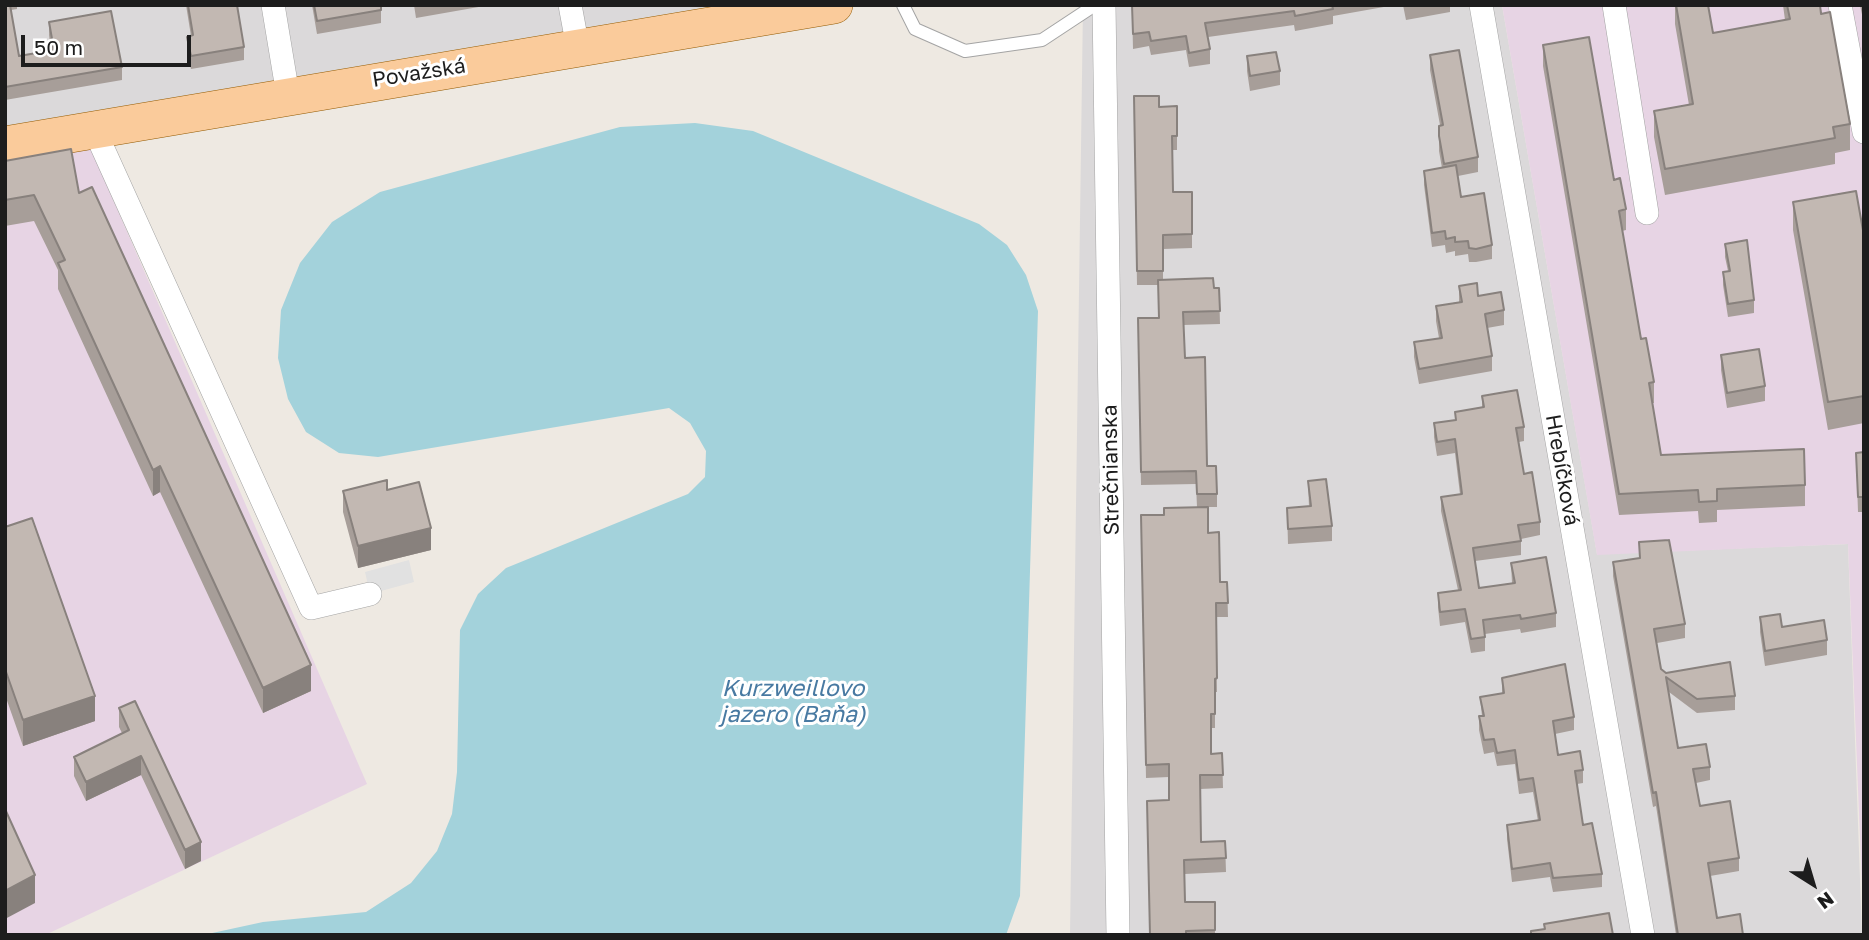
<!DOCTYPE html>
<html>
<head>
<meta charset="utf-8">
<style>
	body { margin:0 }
	#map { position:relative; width:1869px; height:940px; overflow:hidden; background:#eee9e2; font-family:"Golos Text",sans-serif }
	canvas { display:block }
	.frame { position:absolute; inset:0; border:7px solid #1d1d1d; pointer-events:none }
	.north { position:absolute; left:1778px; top:849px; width:70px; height:70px; -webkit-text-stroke:5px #fff; paint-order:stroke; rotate:143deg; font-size:19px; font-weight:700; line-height:28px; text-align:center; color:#1d1d1d }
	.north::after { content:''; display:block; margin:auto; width:24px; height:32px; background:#1d1d1d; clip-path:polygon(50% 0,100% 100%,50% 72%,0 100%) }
	.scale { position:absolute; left:21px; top:35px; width:170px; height:32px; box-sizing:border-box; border:4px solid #1d1d1d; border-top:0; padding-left:9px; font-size:21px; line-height:24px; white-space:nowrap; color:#1d1d1d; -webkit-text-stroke:5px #fff; paint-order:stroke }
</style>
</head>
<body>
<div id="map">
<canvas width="1869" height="940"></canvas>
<div class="frame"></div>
<div class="north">N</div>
<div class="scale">50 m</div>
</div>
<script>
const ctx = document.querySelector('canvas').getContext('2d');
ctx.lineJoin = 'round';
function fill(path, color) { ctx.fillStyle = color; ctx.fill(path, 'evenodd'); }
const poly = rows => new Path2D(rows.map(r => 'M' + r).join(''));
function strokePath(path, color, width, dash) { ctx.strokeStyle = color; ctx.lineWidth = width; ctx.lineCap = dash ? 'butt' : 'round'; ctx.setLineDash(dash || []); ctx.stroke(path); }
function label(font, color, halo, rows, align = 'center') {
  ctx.font = font + ' "Golos Text",sans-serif'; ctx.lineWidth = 6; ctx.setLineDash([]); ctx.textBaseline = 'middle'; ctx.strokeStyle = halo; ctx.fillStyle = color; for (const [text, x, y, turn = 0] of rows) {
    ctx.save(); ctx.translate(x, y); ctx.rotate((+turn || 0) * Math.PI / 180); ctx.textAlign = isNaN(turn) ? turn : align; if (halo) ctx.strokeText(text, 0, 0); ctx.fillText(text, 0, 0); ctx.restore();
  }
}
const residential = poly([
	[5,5,719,5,5,126],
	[1083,5,1502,5,1597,554,1848,544,1862,935,1070,935]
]);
const industrial = poly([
	[1502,5,1864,5,1864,935,1848,544,1597,555],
	[57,118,89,144,367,784,45,935,5,935,5,126]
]);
const parking = poly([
	[409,560,414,582,370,594,365,572]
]);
const water = poly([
	[695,123,753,131,979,224,1007,245,1026,275,1038,311,1020,896,1006,935,203,935,263,922,366,912,411,883,437,851,452,814,457,772,460,630,478,594,506,568,688,494,705,477,706,451,690,423,669,408,378,457,339,453,306,432,288,399,278,358,281,310,300,263,332,222,380,192,620,127]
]);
const service = poly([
	[903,5,915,29,965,51,1042,40,1095,5]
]);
const minor = poly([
	[273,5,288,95],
	[570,5,578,48],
	[1104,5,1118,935],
	[1481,5,1643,935],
	[1614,5,1647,213],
	[1840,5,1864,132],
	[94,129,311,608,370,594]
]);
const primary = poly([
	[5,145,834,5]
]);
const wall = poly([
	[5,5,17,5,17,9,11,10,19,56,51,50,49,35,49,22,122,67,122,80,5,100],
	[186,5,237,5,244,47,244,60,191,69,187,50,187,37,191,36],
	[312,5,381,5,381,23,317,34],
	[414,5,490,5,416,18],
	[1132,5,1395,5,1333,16,1333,24,1295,31,1294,25,1208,37,1210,49,1210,64,1189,67,1186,50,1151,55,1149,46,1133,49],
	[1403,5,1450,5,1450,12,1406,20],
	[1675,5,1708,5,1713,33,1785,20,1783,5,1820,5,1850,124,1850,150,1835,153,1835,164,1665,195,1654,137,1654,111,1689,105,1675,24],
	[1860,5,1864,5,1864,24],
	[1543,45,1614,180,1626,209,1626,230,1622,231,1641,339,1654,382,1654,403,1652,403,1661,455,1805,485,1805,506,1717,510,1717,522,1699,523,1698,511,1619,515,1543,66],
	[1430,55,1478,157,1478,172,1458,176,1461,197,1492,245,1492,259,1476,262,1469,262,1468,254,1455,256,1455,251,1446,253,1445,245,1432,247,1424,185,1424,171,1442,168,1439,151,1439,126,1440,125,1430,70],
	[1247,56,1280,71,1280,85,1250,91,1247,71],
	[1134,96,1159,107,1177,106,1177,150,1172,150,1173,192,1192,192,1192,248,1163,249,1163,280,1214,288,1219,288,1220,324,1183,325,1185,358,1207,466,1217,494,1217,507,1208,507,1208,533,1220,582,1227,582,1228,617,1216,617,1217,692,1215,692,1215,728,1211,728,1211,754,1222,753,1223,788,1200,789,1201,842,1225,841,1226,872,1185,874,1185,902,1215,902,1215,935,1150,935,1169,800,1169,777,1146,778,1141,515,1164,515,1197,507,1196,484,1141,485,1138,318,1159,318,1158,285,1137,285],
	[5,161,79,193,311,691,263,713,160,492,153,496,58,289,58,270,34,221,5,226],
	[1793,202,1864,236,1864,423,1828,430,1793,230],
	[1725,244,1754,300,1754,313,1728,317,1723,285,1723,272,1728,271,1725,257],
	[1459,286,1504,310,1504,325,1487,328,1492,356,1492,371,1419,384,1414,357,1414,342,1439,338,1436,321,1436,306,1459,302],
	[1721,355,1765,386,1765,401,1727,408,1721,370],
	[1482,396,1524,427,1524,441,1519,442,1524,474,1540,522,1540,535,1521,539,1521,555,1475,561,1479,588,1512,583,1511,563,1556,613,1556,627,1521,633,1520,629,1485,634,1485,651,1471,653,1465,622,1440,626,1438,607,1438,593,1458,590,1441,511,1441,497,1460,494,1455,453,1437,456,1434,437,1434,423,1455,420,1455,412,1482,408],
	[1864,452,1864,512,1858,512,1856,453],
	[1308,481,1332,526,1332,541,1288,544,1287,508,1309,507],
	[387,490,431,550,358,568,343,512,343,491],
	[5,527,95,721,23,746,5,695],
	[1639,542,1685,624,1685,638,1657,643,1661,669,1666,673,1735,696,1735,710,1697,713,1669,692,1678,748,1710,767,1710,780,1696,783,1700,806,1739,858,1739,871,1710,876,1717,918,1743,935,1676,935,1656,806,1653,807,1613,576,1613,562,1639,558],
	[1760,617,1782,627,1827,640,1827,655,1765,666,1760,632],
	[1502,678,1574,717,1574,730,1555,734,1558,755,1583,770,1583,783,1577,784,1583,825,1602,874,1602,887,1553,892,1550,877,1512,882,1507,839,1507,825,1538,821,1533,792,1519,794,1515,764,1497,766,1494,752,1484,754,1479,730,1479,716,1482,716,1480,697,1502,693],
	[119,708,201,861,185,869,141,775,86,801,74,776,74,757,122,733,119,727]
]);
const shadedWall = poly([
	[160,466,160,492,153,496,153,470],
	[431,528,431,550,358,568,358,546],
	[311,665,311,691,263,713,263,688],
	[95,696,95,721,23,746,23,720],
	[141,756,141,775,86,801,86,782],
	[201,842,201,861,185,869,185,850],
	[35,875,35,903,5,919,5,891]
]);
const building = poly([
	[5,5,10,5,19,56,54,50,49,22,111,11,122,67,5,87,5,5],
	[188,5,237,5,244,47,191,56,187,37,193,35,188,5],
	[314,5,381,5,381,10,317,21,314,5],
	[1132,5,1332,5,1333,9,1295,16,1294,11,1205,23,1210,49,1189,53,1186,36,1151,41,1149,32,1133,34,1132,5],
	[1676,5,1708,5,1713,33,1790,19,1787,5,1820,5,1821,14,1830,12,1850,124,1833,127,1835,138,1665,169,1654,111,1693,104,1676,5],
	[1589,37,1614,180,1620,178,1626,209,1619,211,1641,339,1646,338,1654,382,1649,383,1661,455,1804,449,1805,485,1717,489,1717,501,1699,502,1698,490,1619,494,1543,45,1589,37],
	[1459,50,1478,157,1444,164,1439,136,1439,126,1443,125,1430,55,1459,50],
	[1276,52,1280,71,1250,76,1247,56,1276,52],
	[1134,96,1159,96,1159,107,1177,106,1177,136,1172,136,1173,192,1192,192,1192,234,1163,235,1163,271,1137,271,1134,96],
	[71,149,79,193,92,187,311,665,263,688,160,466,153,470,58,263,65,260,34,195,5,200,5,161,71,149],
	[1456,165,1461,197,1484,193,1492,245,1476,249,1469,248,1468,241,1455,242,1455,237,1446,239,1445,231,1432,233,1424,171,1456,165],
	[1856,191,1864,236,1864,396,1828,402,1793,202,1856,191],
	[1747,240,1754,300,1728,304,1723,272,1730,271,1725,244,1747,240],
	[1213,278,1214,288,1219,288,1220,311,1183,312,1185,358,1205,357,1207,466,1216,466,1217,494,1197,494,1196,471,1141,472,1138,318,1159,318,1158,280,1213,278],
	[1477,283,1478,296,1501,292,1504,310,1485,314,1492,356,1419,369,1414,342,1442,338,1436,306,1462,302,1459,286,1477,283],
	[1759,349,1765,386,1727,393,1721,355,1759,349],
	[1517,390,1524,427,1516,428,1524,474,1532,472,1540,522,1518,525,1521,541,1473,548,1479,588,1515,583,1511,563,1546,557,1556,613,1521,619,1520,615,1483,620,1485,637,1471,639,1465,609,1440,612,1438,593,1461,590,1441,497,1462,494,1455,439,1437,442,1434,423,1456,420,1455,412,1484,407,1482,396,1517,390],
	[1864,452,1864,497,1858,497,1856,453,1864,452],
	[1326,479,1332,526,1288,529,1287,508,1311,506,1308,481,1326,479],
	[387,480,387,490,419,482,431,528,358,546,343,491,387,480],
	[1208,507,1208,533,1219,532,1220,582,1227,582,1228,603,1216,603,1217,678,1215,679,1215,714,1211,714,1211,754,1222,753,1223,775,1200,775,1201,842,1225,841,1226,858,1184,860,1185,902,1215,902,1215,930,1186,931,1186,935,1150,935,1147,801,1169,800,1169,764,1146,765,1141,515,1164,515,1164,508,1208,507],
	[32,518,95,696,23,720,5,669,5,527,32,518],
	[1669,540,1685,624,1654,629,1661,669,1666,673,1730,662,1735,696,1697,699,1666,677,1678,748,1706,744,1710,767,1693,769,1700,806,1730,801,1739,858,1708,863,1717,918,1740,914,1743,935,1678,935,1656,792,1653,793,1613,562,1640,558,1639,542,1669,540],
	[1780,614,1782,627,1824,620,1827,640,1765,651,1760,617,1780,614],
	[1565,664,1574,717,1553,721,1558,755,1580,751,1583,770,1575,771,1583,825,1592,823,1602,874,1553,878,1550,863,1512,869,1507,825,1540,820,1533,778,1519,780,1515,750,1497,753,1494,739,1484,740,1479,716,1484,716,1480,697,1504,693,1502,678,1565,664],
	[135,701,201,842,185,850,141,756,86,782,74,757,129,730,119,708,135,701],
	[5,809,35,875,5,891,5,809],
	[1609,913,1613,935,1531,935,1531,931,1545,929,1544,924,1609,913]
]);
const streetNames = [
	["Považská",419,73,-9],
	["Strečnianska",1111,470,-91],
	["Hrebíčková",1562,470,80]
];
const waterNames = [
	["Kurzweillovo",793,689],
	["jazero (Baňa)",793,715]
];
fill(residential, '#dbd9da');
fill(industrial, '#e7d4e4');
fill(parking, '#e1e1e1');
fill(water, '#a3d2db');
strokePath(service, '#a4a4a4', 14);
strokePath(minor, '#a4a4a4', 24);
strokePath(primary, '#925a03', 38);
strokePath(service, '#fff', 12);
strokePath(minor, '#fff', 23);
strokePath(primary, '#facb9b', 37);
fill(wall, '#a79e99');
fill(shadedWall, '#88817d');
fill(building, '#c2b8b2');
strokePath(building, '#88817d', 2);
label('21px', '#1d1d1d', '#fff', streetNames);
label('italic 23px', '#487aa2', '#fff', waterNames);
</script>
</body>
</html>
